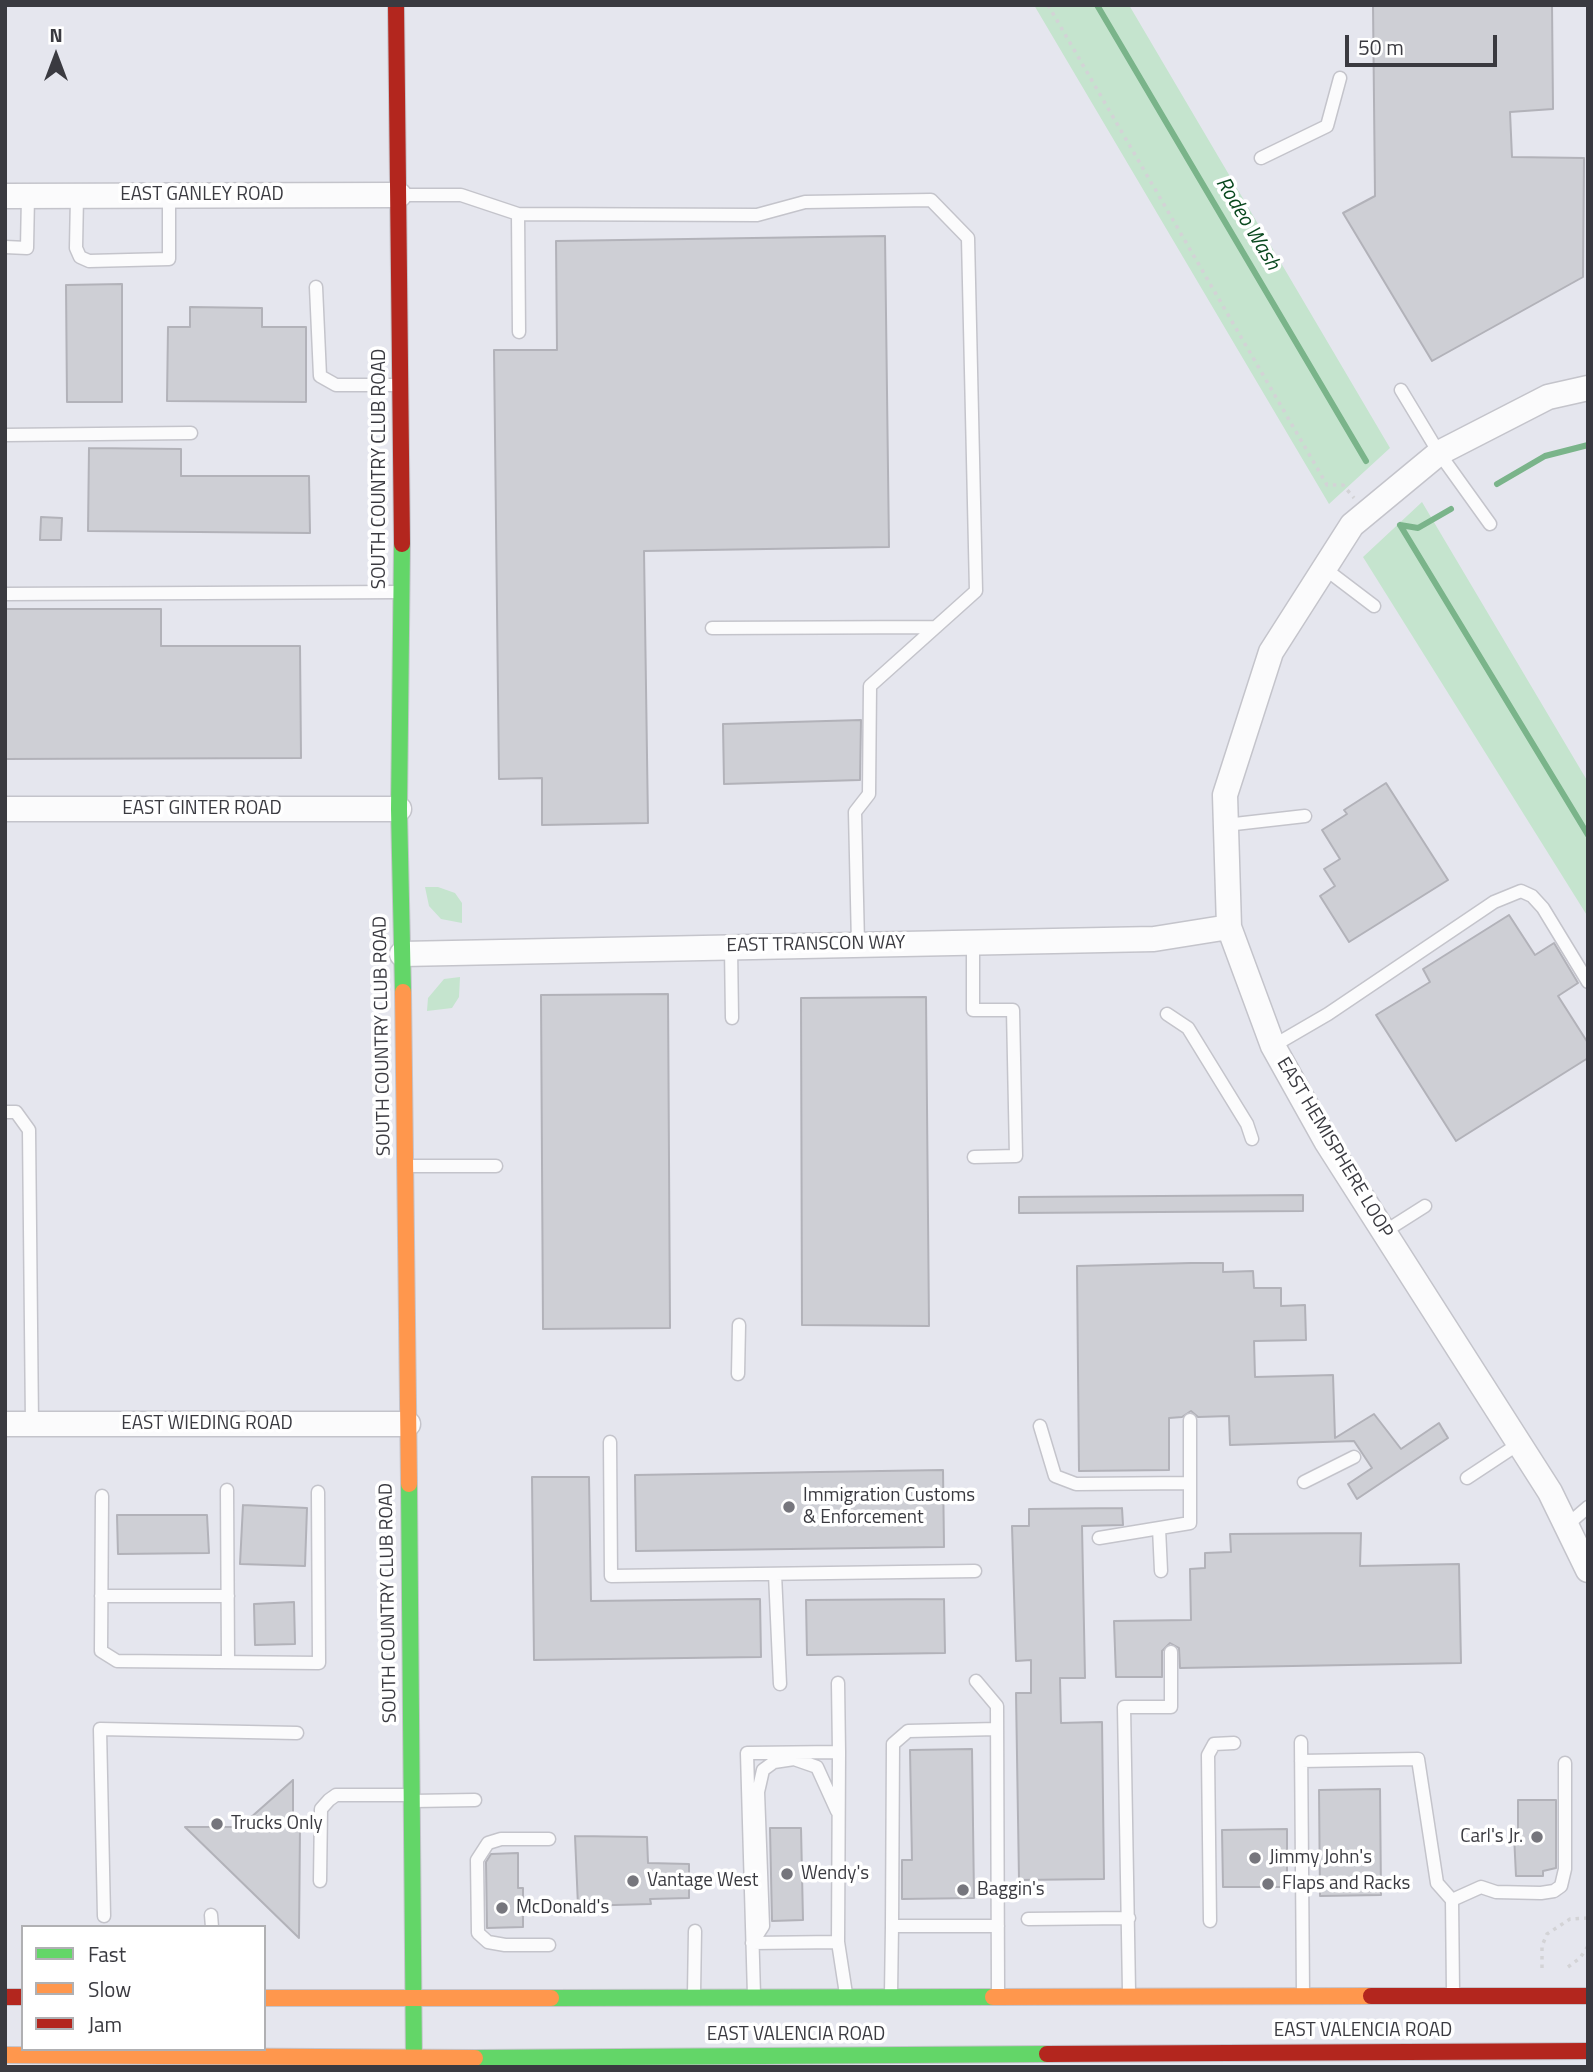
<!DOCTYPE html>
<html>
<head>
<meta charset="utf-8">
<style>
	body { margin:0 }
	#map { position:relative; width:1593px; height:2072px; overflow:hidden; background:#e5e6ee; font-family:"Titillium Web",sans-serif }
	canvas { display:block }
	.frame { position:absolute; inset:0; border:7px solid #3a3a40; pointer-events:none }
	.legend { position:absolute; left:21px; top:1925px; width:245px; height:126px; box-sizing:border-box; background:#fff; border:2px solid #b0b0b3; margin:0; padding:9px 12px; list-style:none; font-size:21px; color:#3a3a40 }
	.legend li { display:flex; align-items:center; gap:14px; height:35px }
	.legend b { width:35px; border:2px solid #b0b0b3 }
	.north { position:absolute; left:21px; top:21px; width:70px; height:70px; -webkit-text-stroke:5px #fff; paint-order:stroke; rotate:0deg; font-size:19px; font-weight:700; line-height:28px; text-align:center; color:#3a3a40 }
	.north::after { content:''; display:block; margin:auto; width:24px; height:32px; background:#3a3a40; clip-path:polygon(50% 0,100% 100%,50% 72%,0 100%) }
	.scale { position:absolute; left:1345px; top:35px; width:152px; height:32px; box-sizing:border-box; border:4px solid #3a3a40; border-top:0; padding-left:9px; font-size:21px; line-height:24px; white-space:nowrap; color:#3a3a40; -webkit-text-stroke:5px #fff; paint-order:stroke }
</style>
</head>
<body>
<div id="map">
<canvas width="1593" height="2072"></canvas>
<div class="frame"></div>
<ul class="legend">
<li><b style="height:9px;background:#63d668"></b>Fast</li>
<li><b style="height:9px;background:#ff974d"></b>Slow</li>
<li><b style="height:9px;background:#b3261e"></b>Jam</li>
</ul>
<div class="north">N</div>
<div class="scale">50 m</div>
</div>
<script>
const ctx = document.querySelector('canvas').getContext('2d');
ctx.lineJoin = 'round';
function fill(path, color) { ctx.fillStyle = color; ctx.fill(path, 'evenodd'); }
const poly = rows => new Path2D(rows.map(r => 'M' + r).join(''));
function strokePath(path, color, width, dash) { ctx.strokeStyle = color; ctx.lineWidth = width; ctx.lineCap = dash ? 'butt' : 'round'; ctx.setLineDash(dash || []); ctx.stroke(path); }
function label(font, color, halo, rows, align = 'center') {
  ctx.font = font + ' "Titillium Web",sans-serif'; ctx.lineWidth = 7; ctx.setLineDash([]); ctx.textBaseline = 'middle'; ctx.strokeStyle = halo; ctx.fillStyle = color; for (const [text, x, y, turn = 0] of rows) {
    ctx.save(); ctx.translate(x, y); ctx.rotate((+turn || 0) * Math.PI / 180); ctx.textAlign = isNaN(turn) ? turn : align; if (halo) ctx.strokeText(text, 0, 0); ctx.fillText(text, 0, 0); ctx.restore();
  }
}
const green = poly([
	[1034,5,1129,5,1390,448,1329,504],
	[1422,502,1588,782,1588,917,1363,557],
	[425,887,438,887,455,893,462,903,462,923,441,919,429,906],
	[460,977,459,997,452,1008,427,1011,428,998,444,979]
]);
const stream = poly([
	[1097,5,1366,461],
	[1497,484,1545,456,1588,445],
	[1400,525,1588,835],
	[1400,525,1418,528,1451,509]
]);
const building = poly([
	[1373,5,1552,5,1553,109,1510,112,1512,157,1584,158,1583,277,1432,361,1343,213,1375,196,1373,5],
	[885,236,889,547,644,551,648,823,542,825,542,778,499,779,494,350,557,350,556,241,885,236],
	[122,284,122,402,67,402,66,285,122,284],
	[190,307,262,308,262,327,306,327,306,402,167,401,168,327,190,327,190,307],
	[89,448,181,449,181,476,309,476,310,533,88,531,89,448],
	[41,517,62,518,61,540,40,540,41,517],
	[5,609,161,609,161,646,300,646,301,758,5,759,5,609],
	[861,720,860,780,724,784,723,724,861,720],
	[1386,783,1448,880,1349,942,1320,896,1335,886,1324,869,1340,859,1322,830,1347,814,1344,810,1386,783],
	[1509,915,1535,955,1554,943,1578,983,1558,996,1588,1043,1588,1058,1456,1141,1376,1015,1430,982,1423,969,1509,915],
	[668,994,670,1328,543,1329,541,995,668,994],
	[926,997,929,1326,802,1325,801,998,926,997],
	[1303,1195,1303,1211,1019,1213,1019,1197,1303,1195],
	[1191,1263,1223,1263,1223,1272,1253,1271,1254,1288,1281,1288,1281,1306,1305,1305,1306,1340,1254,1341,1255,1377,1333,1375,1335,1438,1374,1414,1401,1449,1439,1423,1448,1438,1357,1499,1348,1484,1372,1468,1354,1441,1230,1445,1229,1416,1198,1417,1191,1411,1182,1417,1169,1418,1169,1470,1079,1471,1077,1266,1191,1263],
	[943,1470,944,1547,636,1551,635,1475,943,1470],
	[532,1477,589,1477,591,1601,760,1599,761,1657,534,1660,532,1477],
	[243,1505,307,1508,305,1566,240,1564,243,1505],
	[1122,1508,1123,1525,1082,1526,1085,1678,1060,1678,1061,1723,1102,1722,1104,1879,1019,1880,1016,1693,1031,1693,1031,1660,1016,1661,1012,1526,1029,1526,1029,1509,1122,1508],
	[117,1515,207,1515,209,1553,118,1554,117,1515],
	[1361,1533,1360,1566,1459,1564,1461,1663,1180,1668,1179,1648,1170,1643,1162,1651,1162,1677,1116,1677,1114,1621,1191,1620,1190,1569,1205,1568,1205,1553,1231,1552,1230,1534,1361,1533],
	[944,1599,945,1653,807,1655,806,1600,944,1599],
	[294,1602,295,1644,255,1645,254,1604,294,1602],
	[972,1749,974,1898,902,1899,902,1860,912,1860,910,1750,972,1749],
	[293,1780,293,1827,300,1827,299,1938,185,1827,240,1827,293,1780],
	[1380,1789,1381,1895,1320,1896,1319,1790,1380,1789],
	[1518,1800,1556,1800,1556,1868,1543,1871,1543,1876,1516,1876,1514,1835,1518,1835,1518,1800],
	[770,1828,801,1828,803,1920,772,1921,770,1828],
	[1287,1829,1287,1887,1223,1887,1222,1830,1287,1829],
	[575,1836,647,1837,648,1863,689,1864,689,1898,650,1899,651,1904,578,1906,575,1836],
	[518,1853,518,1888,523,1888,523,1927,487,1928,486,1862,491,1854,518,1853]
]);
const path = poly([
	[1048,5,1327,485,1343,485,1354,498],
	[1568,1967,1580,1958,1588,1946],
	[1542,1968,1542,1946,1547,1934,1570,1919,1588,1918]
]);
const lane = poly([
	[1261,158,1327,126,1340,78],
	[401,195,461,195,518,214,757,215,805,202,931,200,968,238,976,591,870,686,869,794,855,812,858,944],
	[77,196,76,248,80,257,89,261,169,259,169,195],
	[518,214,519,332],
	[5,247,27,248,28,196],
	[316,287,320,376,336,385,399,385],
	[1401,390,1439,453,1490,524],
	[5,435,191,433],
	[1324,568,1374,606],
	[5,594,400,592],
	[712,628,936,627],
	[1226,825,1305,816],
	[973,942,973,1010,1013,1010,1016,1156,974,1157],
	[731,947,732,1018],
	[1167,1014,1188,1028,1247,1124,1252,1139],
	[1273,1046,1328,1014,1494,902,1521,891,1532,896,1543,908,1588,982],
	[5,1112,16,1112,29,1130,32,1424],
	[407,1166,496,1166],
	[1384,1232,1425,1206],
	[738,1374,739,1325],
	[1040,1426,1055,1476,1076,1484,1190,1483],
	[610,1442,611,1576,975,1571],
	[1467,1478,1520,1443],
	[1304,1482,1354,1457],
	[227,1490,228,1662],
	[102,1496,101,1651,117,1661,319,1663,318,1492],
	[1567,1525,1588,1507],
	[1159,1528,1161,1571],
	[1099,1538,1190,1523,1190,1420],
	[775,1574,780,1684],
	[101,1596,228,1596],
	[976,1681,997,1706,998,1992],
	[838,1683,839,1752],
	[1301,1742,1303,1993],
	[1301,1761,1418,1759,1437,1883,1452,1900],
	[413,1801,475,1800],
	[320,1881,321,1809,329,1800,336,1795,411,1795],
	[211,1915,212,1927],
	[104,1916,100,1729,297,1733],
	[1028,1919,1129,1918],
	[1210,1921,1208,1755,1214,1744,1234,1743],
	[892,1926,893,1744,908,1731,997,1729],
	[752,1943,763,1926,758,1792,763,1770,774,1762,794,1759,817,1767,837,1811],
	[752,1943,838,1942],
	[549,1945,505,1945,488,1942,478,1933,477,1860,488,1843,501,1839,549,1839],
	[1129,1991,1124,1707,1171,1707,1171,1652],
	[1453,1991,1452,1900,1481,1887,1496,1892,1541,1893,1554,1891,1561,1886,1565,1869,1565,1763],
	[694,1994,695,1931],
	[891,1994,892,1926,998,1926],
	[754,1995,747,1753,839,1752,838,1942,846,1994]
]);
const street = poly([
	[5,196,399,195],
	[1588,388,1548,397,1439,453,1352,525,1271,652,1225,795,1229,927,1273,1046,1326,1141,1550,1492,1588,1570],
	[5,809,399,809],
	[402,954,1154,939,1229,927],
	[5,1424,408,1424]
]);
const fast = poly([
	[402,544,399,809,403,992],
	[409,1484,414,2067],
	[551,1998,993,1997],
	[475,2058,1047,2054]
]);
const slow = poly([
	[403,992,409,1484],
	[993,1997,1371,1996],
	[264,1998,551,1998],
	[5,2055,475,2058]
]);
const jam = poly([
	[396,5,402,544],
	[1371,1996,1588,1996],
	[5,1997,23,1997],
	[1047,2054,1588,2051]
]);
const markers = [
	[789,1507,7,"#76767d"],
	[217,1824,7,"#76767d"],
	[1537,1837,7,"#76767d"],
	[1255,1858,7,"#76767d"],
	[787,1874,7,"#76767d"],
	[633,1881,7,"#76767d"],
	[1268,1884,7,"#76767d"],
	[963,1890,7,"#76767d"],
	[502,1908,7,"#76767d"]
];
const streetNames = [
	["EAST GANLEY ROAD",202,195],
	["SOUTH COUNTRY CLUB ROAD",380,469,-90],
	["EAST GINTER ROAD",202,809],
	["EAST TRANSCON WAY",816,945,-1],
	["SOUTH COUNTRY CLUB ROAD",383,1036,-91],
	["EAST HEMISPHERE LOOP",1334,1148,59],
	["EAST WIEDING ROAD",207,1424],
	["SOUTH COUNTRY CLUB ROAD",389,1603,-91],
	["EAST VALENCIA ROAD",1363,2031],
	["EAST VALENCIA ROAD",796,2035]
];
const poiNames = [
	["Immigration Customs",803,1496],
	["& Enforcement",803,1518],
	["Trucks Only",231,1824],
	["Carl's Jr.",1523,1837,"right"],
	["Jimmy John's",1269,1858],
	["Wendy's",801,1874],
	["Vantage West",647,1881],
	["Flaps and Racks",1282,1884],
	["Baggin's",977,1890],
	["McDonald's",516,1908]
];
const waterNames = [
	["Rodeo Wash",1247,224,59]
];
fill(green, '#c5e4ce');
strokePath(stream, '#7ab48a', 6);
fill(building, '#cecfd5');
strokePath(building, '#b2b2b9', 2);
strokePath(lane, '#c4c4cb', 15);
strokePath(street, '#c4c4cb', 27);
strokePath(fast, '#c4c4cb', 18);
strokePath(slow, '#c4c4cb', 18);
strokePath(jam, '#c4c4cb', 18);
strokePath(path, '#d3d3d6', 3.5, [3.5, 5]);
strokePath(lane, '#fbfbfc', 12);
strokePath(street, '#fbfbfc', 24);
strokePath(fast, '#63d668', 16);
strokePath(slow, '#ff974d', 16);
strokePath(jam, '#b3261e', 16);
for (const [x, y, r, color] of markers) { const dot = new Path2D(); dot.arc(x, y, r, 0, 2 * Math.PI); ctx.fillStyle = color; ctx.fill(dot); strokePath(dot, '#fff', 2.5); }
label('19px', '#3a3a40', '#fff', streetNames);
label('19px', '#3a3a40', '#fff', poiNames, 'left');
label('italic 21px', '#09481e', '#fff', waterNames);
</script>
</body>
</html>
